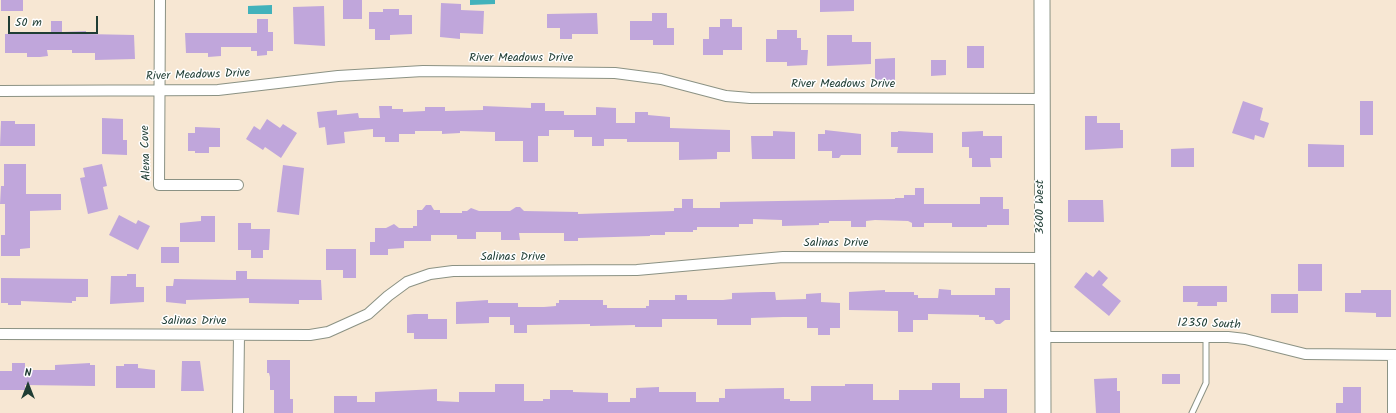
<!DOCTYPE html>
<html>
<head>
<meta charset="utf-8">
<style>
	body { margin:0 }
	#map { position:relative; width:1396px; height:413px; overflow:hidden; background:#f7e7d3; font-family:Kalam,sans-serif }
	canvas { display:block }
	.north { position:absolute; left:8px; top:365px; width:40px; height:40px; -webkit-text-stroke:3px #fff; paint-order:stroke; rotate:0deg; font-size:11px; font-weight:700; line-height:16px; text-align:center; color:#1f3d34 }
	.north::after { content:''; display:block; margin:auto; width:14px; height:18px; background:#1f3d34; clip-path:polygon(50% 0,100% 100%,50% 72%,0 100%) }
	.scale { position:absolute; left:8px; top:16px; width:90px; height:18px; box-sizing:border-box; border:2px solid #1f3d34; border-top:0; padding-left:5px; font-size:12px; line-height:14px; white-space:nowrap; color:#1f3d34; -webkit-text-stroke:3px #fff; paint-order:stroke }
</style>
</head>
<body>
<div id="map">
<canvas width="1396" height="413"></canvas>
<div class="north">N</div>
<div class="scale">50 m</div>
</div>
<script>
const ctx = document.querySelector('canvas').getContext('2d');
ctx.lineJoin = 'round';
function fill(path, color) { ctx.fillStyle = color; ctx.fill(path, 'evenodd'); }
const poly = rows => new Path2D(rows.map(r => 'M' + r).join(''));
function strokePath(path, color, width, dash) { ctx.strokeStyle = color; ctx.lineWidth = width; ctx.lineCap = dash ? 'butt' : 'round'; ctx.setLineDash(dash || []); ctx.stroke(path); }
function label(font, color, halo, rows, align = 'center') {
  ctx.font = font + ' Kalam,sans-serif'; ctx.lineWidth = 3; ctx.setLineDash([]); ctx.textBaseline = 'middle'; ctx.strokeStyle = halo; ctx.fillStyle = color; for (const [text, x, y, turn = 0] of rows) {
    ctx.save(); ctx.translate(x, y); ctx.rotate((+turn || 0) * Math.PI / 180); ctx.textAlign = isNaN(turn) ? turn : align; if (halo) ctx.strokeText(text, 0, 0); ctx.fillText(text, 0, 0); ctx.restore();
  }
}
const water = poly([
	[470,0,495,0,495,4,470,5],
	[272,5,272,14,248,14,248,6]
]);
const building = poly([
	[1,0,23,0,23,11,1,11],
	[343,0,362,0,362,19,343,19],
	[820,0,854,0,854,11,820,12],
	[441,3,461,4,461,10,484,11,483,34,460,33,460,39,440,37],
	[324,6,325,46,294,44,293,7],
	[383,9,399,9,399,15,412,15,412,34,390,35,390,40,375,40,375,29,369,29,369,12,383,12],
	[597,13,598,34,572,34,572,39,560,39,560,28,547,28,547,14],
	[652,13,667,13,667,28,674,28,674,45,653,45,653,40,630,40,630,21,652,21],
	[257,19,268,19,268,32,273,32,273,51,267,51,267,55,257,56,257,51,251,51,251,47,221,47,221,56,208,57,208,53,186,53,185,33,257,33],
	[720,19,732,19,732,27,742,27,742,50,723,50,723,55,703,55,703,39,709,39,709,27,720,27],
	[51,21,62,21,62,32,86,31,86,34,134,35,135,59,95,60,95,53,72,53,72,50,47,50,48,56,40,57,27,57,27,53,5,53,5,34,51,33],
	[777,30,797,30,797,38,801,38,801,50,808,50,807,65,787,66,787,62,766,62,766,39,777,39],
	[827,35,852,35,852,42,871,42,871,64,827,66],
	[967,46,984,46,984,68,967,68],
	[895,58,895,81,875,81,875,59],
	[931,60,946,60,946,75,931,76],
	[1243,101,1263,108,1260,120,1269,123,1264,138,1255,135,1254,140,1232,133],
	[1360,101,1373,101,1373,135,1360,135],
	[531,103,545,103,545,111,564,111,564,115,596,115,596,107,616,108,616,123,635,123,635,112,648,112,648,115,670,117,670,128,730,130,730,152,717,152,717,159,679,160,679,142,627,142,627,139,604,139,604,146,592,146,592,137,574,137,574,130,549,130,549,136,538,136,538,162,523,162,523,141,495,141,495,132,460,131,460,133,442,134,442,131,415,131,415,134,399,134,399,142,385,142,385,137,373,137,373,129,344,132,345,143,327,145,325,127,319,128,317,112,337,110,337,115,358,113,359,118,380,118,379,106,392,106,392,109,403,109,403,112,425,111,425,107,445,107,445,111,483,110,483,106,531,108],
	[1085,116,1097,116,1097,123,1120,123,1120,130,1123,130,1123,148,1085,150],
	[102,118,123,119,123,140,127,140,127,155,102,154],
	[267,119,280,128,283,124,297,133,281,158,265,147,263,150,246,139,254,126,260,130],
	[1,121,15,121,15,124,35,124,35,146,0,146],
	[195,127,220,128,220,147,209,147,209,153,195,153,195,151,188,151,188,133,195,133],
	[825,130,861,134,861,155,841,155,839,158,832,158,832,151,818,151,818,134,825,134],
	[773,131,795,132,795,159,752,159,751,136,773,136],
	[898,131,933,133,933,153,897,153,898,147,891,147,891,132,898,132],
	[983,131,983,136,1002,136,1002,158,990,158,991,167,972,167,972,158,969,158,969,147,962,147,962,132],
	[1308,144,1344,145,1344,167,1308,167],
	[1194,148,1194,167,1171,167,1171,149],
	[4,164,26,164,26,194,61,194,61,210,30,211,30,248,20,249,20,256,1,256,1,235,5,235,5,204,0,204,1,186,4,186],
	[102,164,107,186,103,187,108,209,88,214,80,178,85,177,83,168],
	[283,165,304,168,299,215,277,212],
	[915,188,924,188,924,204,980,204,980,197,1003,197,1003,209,1009,209,1009,225,987,225,987,227,952,227,952,223,924,223,924,227,912,227,912,223,908,221,875,220,866,221,866,227,851,227,851,221,829,221,829,223,819,223,819,225,782,226,782,220,753,219,753,224,739,224,739,227,697,227,697,230,693,230,693,232,665,232,665,235,650,235,650,236,578,238,578,241,564,241,564,233,519,233,520,240,501,240,501,232,476,232,476,239,457,239,457,235,431,235,431,241,404,241,404,248,388,249,388,255,370,255,370,242,375,242,375,228,386,228,394,224,399,228,413,228,413,226,417,226,417,210,422,210,426,205,431,205,434,210,440,210,440,213,462,213,462,211,467,211,471,208,479,211,510,211,516,207,520,207,524,211,578,212,578,214,674,211,674,208,682,208,682,199,693,199,693,208,720,208,720,202,895,199,895,198,904,198,904,195,915,195],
	[1068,200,1103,200,1104,222,1068,222],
	[119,215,136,224,138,220,150,226,138,250,109,235],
	[201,216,215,216,215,242,180,242,180,223,201,221],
	[238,223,251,223,251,229,270,229,269,250,263,250,263,258,251,258,251,250,238,250],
	[161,247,179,247,179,263,161,263],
	[326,249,356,249,356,278,343,278,343,270,326,270],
	[1298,264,1322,264,1322,291,1298,291],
	[1099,270,1108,278,1102,285,1121,301,1109,316,1074,287,1086,272,1093,277],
	[236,271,247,271,247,279,321,280,322,300,299,300,299,304,249,303,249,298,186,300,186,304,166,302,166,286,173,286,174,279,236,280],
	[127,274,136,274,136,287,144,287,144,302,110,304,111,276,127,276],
	[1,278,88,279,88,297,76,297,76,301,72,301,72,303,21,301,21,305,8,305,8,303,1,303],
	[1183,286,1227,286,1227,302,1217,302,1217,306,1197,306,1198,302,1183,302],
	[995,288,1010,288,1010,320,1005,320,1000,324,996,324,993,320,985,320,985,317,979,317,979,315,928,314,928,320,913,320,913,332,898,332,898,311,849,310,849,292,885,290,885,292,914,292,914,295,918,295,918,298,938,298,939,289,951,290,951,295,995,295],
	[1361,290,1391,290,1391,317,1376,317,1376,313,1345,312,1345,293,1361,293],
	[763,292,775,292,776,300,806,299,806,294,821,293,821,302,840,303,840,328,830,328,830,335,818,335,818,328,807,328,807,317,783,317,751,318,751,325,717,325,717,319,662,319,662,327,635,327,635,325,590,326,590,324,527,325,527,333,514,333,514,325,510,325,510,317,489,317,489,323,456,324,456,302,488,300,488,303,518,303,518,307,544,307,556,306,556,303,559,303,559,300,603,300,603,305,607,305,607,308,646,308,646,306,649,306,649,300,675,300,675,295,687,295,687,300,723,300,732,299,732,293],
	[1271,294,1298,294,1298,313,1271,313],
	[414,314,428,314,428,319,447,319,447,339,414,339,414,333,407,333,407,315],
	[267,360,290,360,290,399,293,399,293,413,274,413,274,390,270,390,270,377,269,373,267,373],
	[182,361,200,361,204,391,181,391],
	[12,363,25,363,25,370,55,370,55,365,90,363,90,365,95,365,95,386,25,385,25,390,0,390,0,371,12,371],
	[124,364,138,364,138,368,155,370,155,388,116,388,116,366,124,366],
	[1162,374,1180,374,1180,384,1162,384],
	[1117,378,1117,391,1120,391,1120,413,1096,413,1094,379],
	[932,383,960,383,960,398,984,398,984,389,1007,389,1007,413,334,413,334,396,357,396,357,402,375,402,375,392,437,389,437,401,459,402,459,392,495,392,495,384,524,384,524,401,543,401,543,399,550,399,550,390,573,390,573,392,608,393,608,402,630,402,630,398,636,398,636,388,659,387,659,392,696,392,696,402,719,402,719,398,725,398,725,389,784,388,784,399,790,399,790,401,811,401,811,386,845,386,845,384,873,384,873,400,899,400,899,390,932,390],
	[1343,387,1361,387,1361,413,1336,413,1336,403,1343,403]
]);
const service = poly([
	[1192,413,1206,383,1206,337]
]);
const minor = poly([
	[160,0,159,185,238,185],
	[0,91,218,90,338,76,423,71,615,73,661,79,726,96,750,98,1041,99],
	[0,334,310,335,328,332,368,314,388,296,407,282,430,274,453,271,637,270,783,257,1042,258],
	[1043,337,1228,337,1245,339,1305,354,1396,355],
	[1393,355,1393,413],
	[238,413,239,335]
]);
const secondary = poly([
	[1042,0,1043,413]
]);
const streetNames = [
	["River Meadows Drive",521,59],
	["River Meadows Drive",198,76,-2],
	["River Meadows Drive",843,85],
	["Alena Cove",147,153,-92],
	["3600 West",1041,207,-90],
	["Salinas Drive",836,244],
	["Salinas Drive",513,258],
	["Salinas Drive",194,322],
	["12350 South",1209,325,2]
];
fill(water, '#42b2bb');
fill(building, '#c0a6db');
strokePath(service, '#8b9284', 7);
strokePath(minor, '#8b9284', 12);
strokePath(secondary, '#8b9284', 17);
strokePath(service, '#fff', 5);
strokePath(minor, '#fff', 10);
strokePath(secondary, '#fff', 15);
label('12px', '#1f3d34', '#fff', streetNames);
</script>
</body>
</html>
